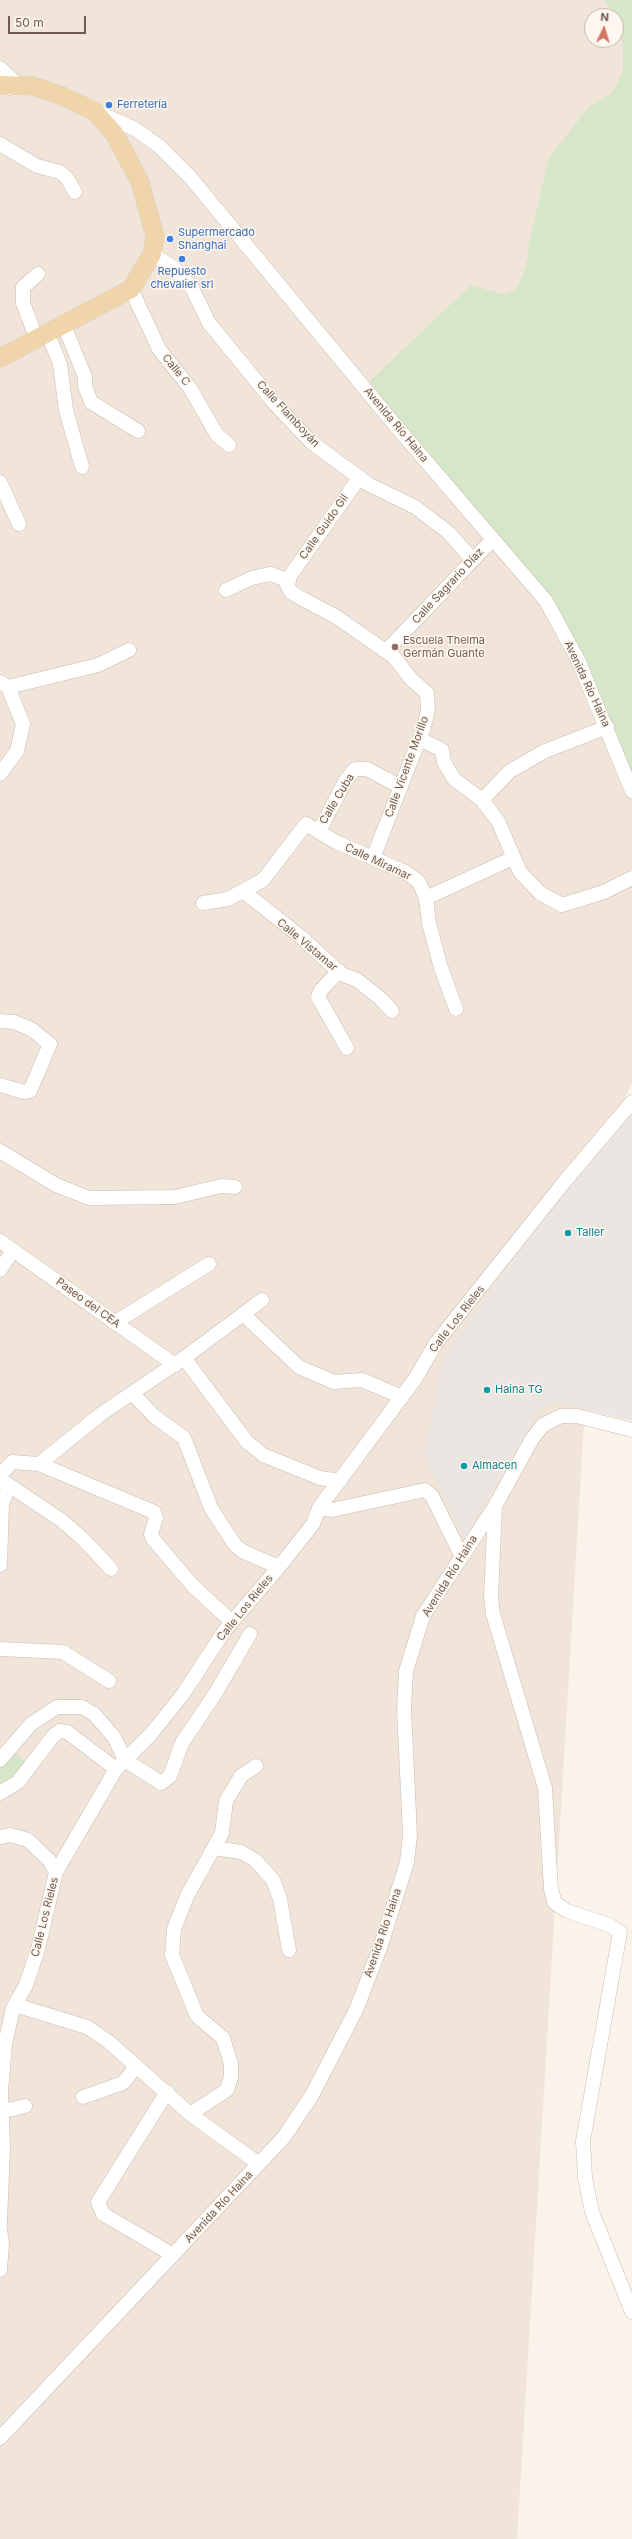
<!DOCTYPE html>
<html>
<head>
<meta charset="utf-8">
<style>
	body { margin:0 }
	#map { position:relative; width:632px; height:2539px; overflow:hidden; background:#faf3e9; font-family:Inter,sans-serif }
	canvas { display:block }
	.north { position:absolute; left:584px; top:8px; width:40px; height:40px; box-sizing:border-box; background:#fdf7ef; border:1px solid #c5b9af; border-radius:50%; rotate:4deg; font-size:11px; font-weight:700; line-height:16px; text-align:center; color:#715b50 }
	.north::after { content:''; display:block; margin:auto; width:14px; height:18px; background:#d4755e; clip-path:polygon(50% 0,100% 100%,50% 72%,0 100%) }
	.scale { position:absolute; left:8px; top:16px; width:78px; height:18px; box-sizing:border-box; border:2px solid #715b50; border-top:0; padding-left:5px; font-size:12px; line-height:14px; white-space:nowrap; color:#715b50; -webkit-text-stroke:3px #fdf7ef; paint-order:stroke }
</style>
</head>
<body>
<div id="map">
<canvas width="632" height="2539"></canvas>
<div class="north">N</div>
<div class="scale">50 m</div>
</div>
<script>
const ctx = document.querySelector('canvas').getContext('2d');
ctx.lineJoin = 'round';
function fill(path, color) { ctx.fillStyle = color; ctx.fill(path, 'evenodd'); }
const poly = rows => new Path2D(rows.map(r => 'M' + r).join(''));
function strokePath(path, color, width, dash) { ctx.strokeStyle = color; ctx.lineWidth = width; ctx.lineCap = dash ? 'butt' : 'round'; ctx.setLineDash(dash || []); ctx.stroke(path); }
function label(font, color, halo, rows, align = 'center') {
  ctx.font = font + ' Inter,sans-serif'; ctx.lineWidth = 3; ctx.setLineDash([]); ctx.textBaseline = 'middle'; ctx.strokeStyle = halo; ctx.fillStyle = color; for (const [text, x, y, turn = 0] of rows) {
    ctx.save(); ctx.translate(x, y); ctx.rotate((+turn || 0) * Math.PI / 180); ctx.textAlign = isNaN(turn) ? turn : align; if (halo) ctx.strokeText(text, 0, 0); ctx.fillText(text, 0, 0); ctx.restore();
  }
}
const residential = poly([
	[0,0,632,0,632,1082,620,1110,598,1191,517,2539,0,2539],
	[592,16,616,16,616,40,592,40]
]);
const industrial = poly([
	[632,1113,632,1421,553,1402,543,1404,464,1538,424,1457,443,1359,570,1178]
]);
const green = poly([
	[605,0,632,0,632,773,584,659,533,575,368,383,471,285,506,295,518,287,528,259,529,243,549,158,589,107,612,93,623,71,623,46,618,22],
	[12,1750,27,1763,0,1792,0,1764]
]);
const minor = poly([
	[0,68,17,84,10,88],
	[97,112,135,129,159,146,190,177,395,425,546,601,578,660,632,791],
	[0,144,37,166,60,172,67,178,75,192],
	[152,254,174,268,192,288,209,323,276,405,311,442,368,484,415,507,448,532,472,559],
	[131,289,159,349,190,388,217,435,229,445],
	[64,325,85,377,85,386,91,402,138,431],
	[48,334,60,364,66,410,82,467],
	[37,340,23,303,23,287,38,274],
	[359,478,290,576,287,585,291,592,299,597,335,616,394,657,411,679,427,693,428,710,424,727,373,858],
	[0,482,19,524],
	[226,590,252,578,265,575,271,574,289,581],
	[386,651,493,539],
	[8,687,98,665,129,650],
	[420,739,442,750,444,762,454,779,482,800,498,821,520,872,540,893,562,905,604,892,632,878],
	[0,774,17,751,23,724,8,687,0,682],
	[482,800,510,771,545,751,607,727],
	[319,831,346,780,355,769,367,769,401,787],
	[243,891,301,937,341,974,357,980,381,999,392,1011],
	[426,898,513,858],
	[203,903,228,899,263,880,306,824,336,842,407,873,419,882,426,898,429,923,441,968,456,1009],
	[339,971,321,990,318,997,347,1048],
	[0,1021,14,1022,31,1029,50,1044,30,1091,24,1092,0,1085],
	[0,1151,56,1185,89,1198,175,1197,221,1186,235,1187],
	[0,1241,175,1365],
	[0,1270,13,1250],
	[243,1314,299,1367,334,1382,362,1380,402,1397],
	[114,1323,209,1264],
	[184,1358,247,1442,256,1449,263,1455,320,1478,340,1481],
	[132,1393,154,1416,184,1438,211,1508,235,1545,244,1552,279,1567],
	[39,1464,101,1414,184,1358,262,1300],
	[0,1475,12,1462,39,1464,154,1512,156,1518,151,1534,153,1539,193,1586,232,1622],
	[0,1479,61,1520,84,1540,111,1569],
	[495,1507,491,1596,493,1614,545,1788,551,1889,555,1903,567,1911,609,1925,620,1932,583,2141,585,2178,592,2212,632,2312],
	[319,1508,332,1510,425,1490,432,1496,461,1555],
	[0,1565,2,1504,9,1486],
	[0,1649,63,1652,109,1681],
	[0,1760,31,1724,57,1707,82,1707,94,1714,114,1737,125,1760,161,1783,170,1776,182,1743,215,1694,250,1634],
	[0,1793,18,1782,54,1735,60,1731,67,1732,116,1769],
	[0,1837,11,1835,28,1840,49,1860,56,1872],
	[214,1848,241,1852,255,1860,273,1880,280,1899,289,1950],
	[15,2005,87,2027,109,2042,190,2114,259,2164],
	[167,2092,98,2202,103,2214,173,2255],
	[83,2097,123,2083,135,2068],
	[0,2112,25,2106],
	[190,2114,227,2090,231,2077,231,2064,223,2038,197,2016,172,1955,174,1929,187,1896,222,1833,226,1801,241,1776,256,1766],
	[0,2223,3,2148,1,2092,5,2044,13,2008,26,1985,38,1949,56,1872,116,1769,151,1734,183,1694,225,1630,279,1567,313,1524,319,1508,415,1379,436,1343,565,1181,632,1102],
	[0,2229,2,2244,0,2270],
	[0,2438,284,2137,312,2095,356,2010,381,1945,407,1862,410,1835,404,1709,406,1671,423,1616,495,1506,532,1439,543,1425,561,1416,577,1416,632,1430]
]);
const major = poly([
	[0,85,33,86,60,95,94,111,114,133,140,182,155,236,152,254,131,289,0,358]
]);
const markers = [
	[109,105,4,"#3f7fe0"],
	[170,239,4,"#3f7fe0"],
	[182,259,4,"#3f7fe0"],
	[395,647,4,"#8d6e63"],
	[568,1233,4,"#0f9aa8"],
	[487,1390,4,"#0f9aa8"],
	[464,1466,4,"#0f9aa8"]
];
const shopNames = [
	["Ferretería",117,105],
	["Supermercado",178,233],
	["Shanghai",178,246],
	["Repuesto",182,272,"center"],
	["chevalier srl",182,285,"center"]
];
const streetNames = [
	["Calle C",176,370,51],
	["Calle Flamboyán",288,414,47],
	["Avenida Río Haina",396,425,50],
	["Calle Guido Gil",324,527,-55],
	["Calle Sagrario Díaz",448,586,-47],
	["Avenida Río Haina",587,684,65],
	["Calle Vicente Morillo",407,767,-70],
	["Calle Cuba",337,799,-59],
	["Calle Miramar",378,862,25],
	["Calle Vistamar",307,945,40],
	["Paseo del CEA",88,1303,36],
	["Calle Los Rieles",457,1319,-52],
	["Avenida Río Haina",450,1576,-58],
	["Calle Los Rieles",245,1608,-51],
	["Calle Los Rieles",45,1917,-76],
	["Avenida Río Haina",383,1933,-71],
	["Avenida Río Haina",219,2207,-47]
];
const educationNames = [
	["Escuela Thelma",403,641],
	["Germán Guante",403,654]
];
const cultureNames = [
	["Taller",576,1233],
	["Haina TG",495,1390],
	["Almacen",472,1466]
];
fill(residential, '#f0e5d8');
fill(industrial, '#ebe6e1');
fill(green, '#d5e6c9');
strokePath(minor, '#cbbbb0', 15);
strokePath(major, '#d7d1ce', 19);
strokePath(minor, '#fff', 14);
strokePath(major, '#f0d4aa', 18);
for (const [x, y, r, color] of markers) { const dot = new Path2D(); dot.arc(x, y, r, 0, 2 * Math.PI); ctx.fillStyle = color; ctx.fill(dot); strokePath(dot, '#fdf7ef', 1.5); }
label('11px', '#366cbe', '#fdf7ef', shopNames, 'left');
label('11px', '#715b50', '#fdf7ef', streetNames);
label('11px', '#785e54', '#fdf7ef', educationNames, 'left');
label('11px', '#0d838f', '#fdf7ef', cultureNames, 'left');
</script>
</body>
</html>
